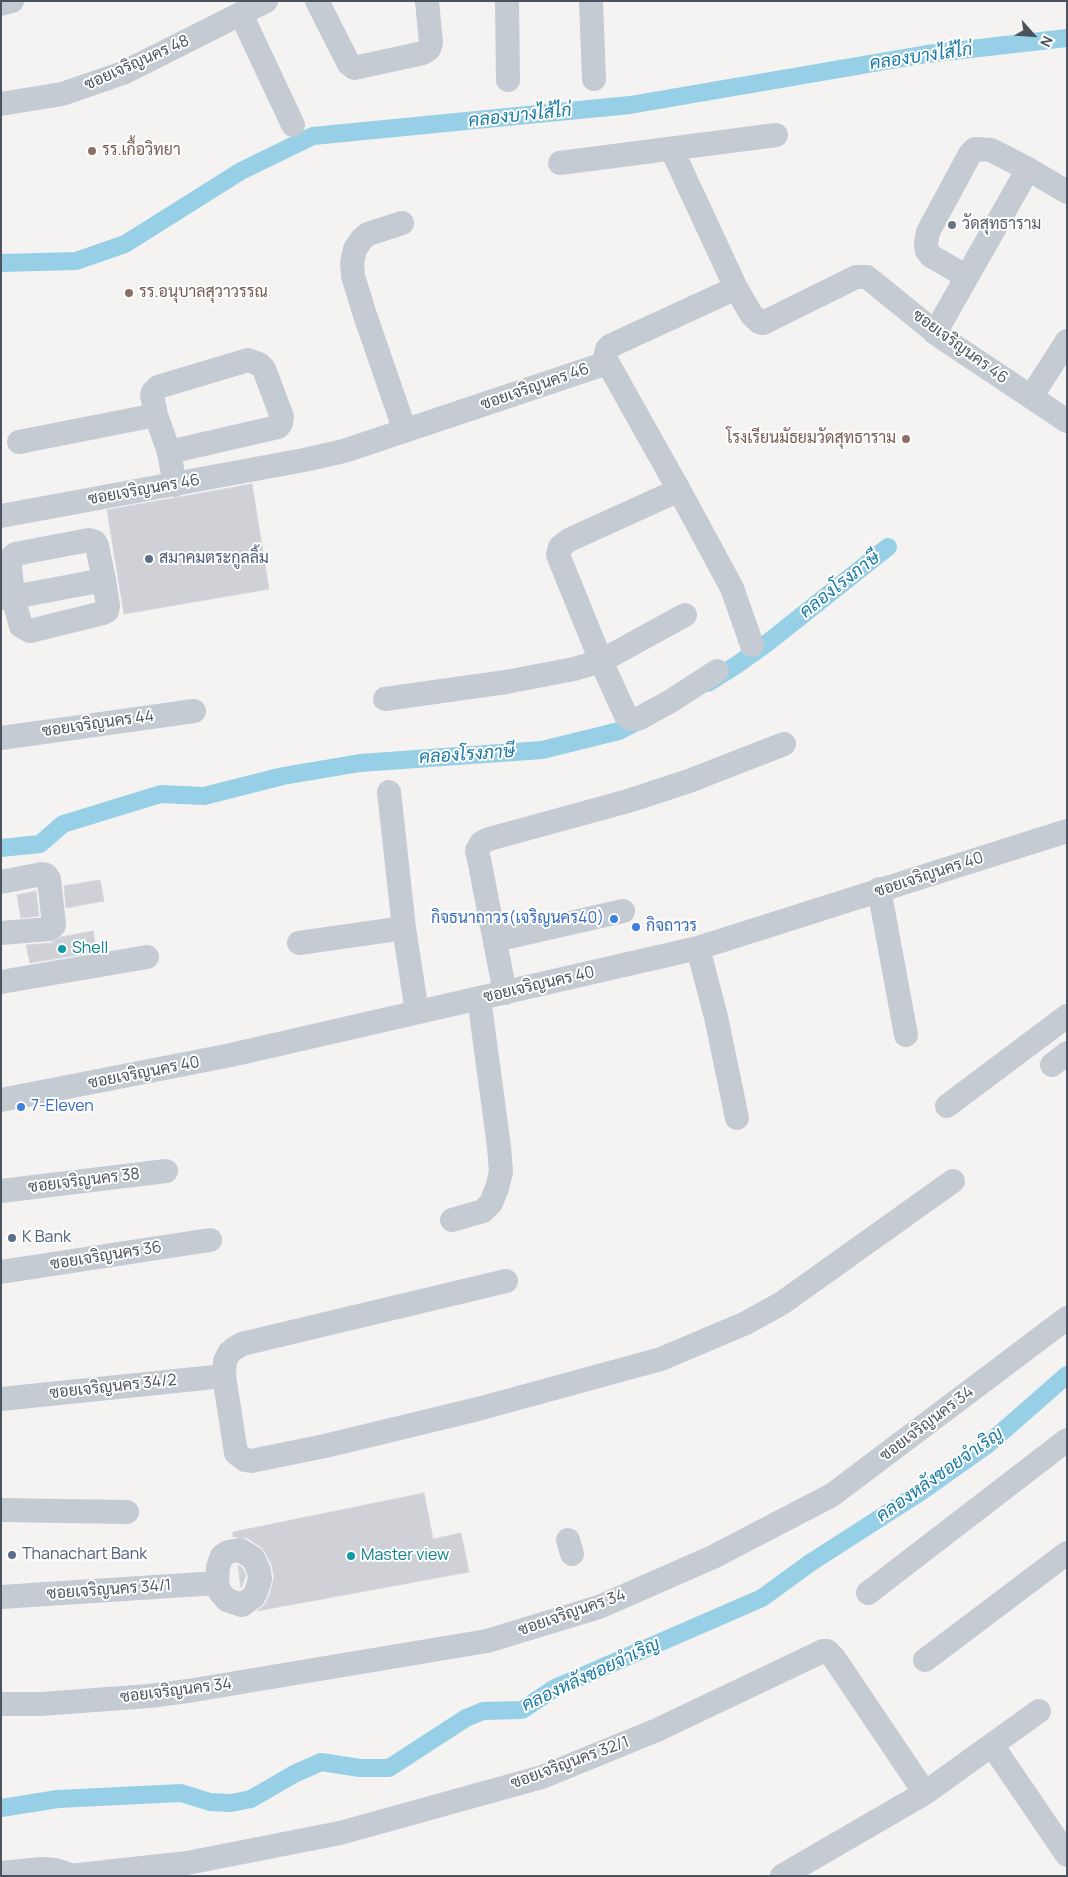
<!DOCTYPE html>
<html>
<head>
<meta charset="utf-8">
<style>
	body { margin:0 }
	#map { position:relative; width:1068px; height:1877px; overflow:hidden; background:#f4f3f2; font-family:Manrope,sans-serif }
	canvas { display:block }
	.frame { position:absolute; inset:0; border:2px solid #4b545e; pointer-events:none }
	.north { position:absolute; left:1008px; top:10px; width:50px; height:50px; -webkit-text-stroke:4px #fff; paint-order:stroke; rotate:116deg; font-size:14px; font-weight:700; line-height:20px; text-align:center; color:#4b545e }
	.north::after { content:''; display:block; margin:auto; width:18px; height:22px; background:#4b545e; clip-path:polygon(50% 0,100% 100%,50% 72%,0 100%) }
</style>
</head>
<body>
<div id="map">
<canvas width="1068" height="1877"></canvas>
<div class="frame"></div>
<div class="north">N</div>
</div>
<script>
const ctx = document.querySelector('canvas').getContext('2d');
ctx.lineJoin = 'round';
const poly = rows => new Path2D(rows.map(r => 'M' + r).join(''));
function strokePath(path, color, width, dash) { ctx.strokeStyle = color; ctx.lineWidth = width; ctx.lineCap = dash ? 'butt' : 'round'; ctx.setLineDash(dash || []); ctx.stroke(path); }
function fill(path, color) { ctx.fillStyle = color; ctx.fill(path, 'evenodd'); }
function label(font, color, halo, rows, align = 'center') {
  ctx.font = font + ' Manrope,Sarabun,sans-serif'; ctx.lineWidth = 4; ctx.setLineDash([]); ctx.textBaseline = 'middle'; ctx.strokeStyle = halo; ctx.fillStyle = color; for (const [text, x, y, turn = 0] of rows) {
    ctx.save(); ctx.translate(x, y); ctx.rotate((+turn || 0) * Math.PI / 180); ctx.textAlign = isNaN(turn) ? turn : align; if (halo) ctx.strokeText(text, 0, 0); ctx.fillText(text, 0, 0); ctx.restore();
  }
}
const canal = poly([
	[1,263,76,261,125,244,241,171,313,136,630,105,927,54,1067,38],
	[708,683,735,666,766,644,888,547],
	[1,848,40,844,63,824,161,794,204,796,283,776,360,763,542,750,619,731,644,718],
	[1,1808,58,1799,181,1793,210,1802,231,1803,251,1799,294,1774,321,1762,360,1768,389,1768,466,1718,483,1711,522,1710,555,1688,762,1598,810,1563,922,1491,987,1445,1067,1375]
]);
const building = poly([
	[252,484,269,589,124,614,107,510,252,484],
	[100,880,104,901,66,908,64,886,100,880],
	[36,891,39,916,21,918,17,895,36,891],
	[93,931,97,952,30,963,26,945,51,943,61,937,93,931],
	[424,1493,433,1539,461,1533,469,1572,257,1611,265,1604,269,1596,274,1578,272,1566,265,1552,261,1547,247,1538,233,1537,233,1532,424,1493],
	[238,1565,242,1568,246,1575,241,1588,238,1565]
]);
const minor = poly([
	[317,1,349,64,354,68,423,53,429,49,431,43,427,1],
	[507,1,508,80],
	[591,1,594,79],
	[1,4,12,1],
	[241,14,293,125],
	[1,104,62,94,123,73,266,1],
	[672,150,736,288,751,314,759,322,763,323,856,277,867,277,941,337,1067,421],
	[560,163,776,135],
	[402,223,368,234,362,239,355,249,352,263,353,276,364,312,405,431],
	[967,277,931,256,927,251,926,243,928,232,970,154,975,149,991,150,1028,169],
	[736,288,610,346,607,349,605,358,679,490,732,588,752,645],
	[935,333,1028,169,1067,192],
	[1031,397,1067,341],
	[19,442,156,415],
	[169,452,278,427,281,423,282,417,264,369,259,364,248,360,158,387,153,392,152,395,156,415,169,452,175,485],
	[679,490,569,540,560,547,558,555,601,661,626,716,631,719,638,719,671,701,717,671],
	[1,516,304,460,344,451,607,363],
	[1,598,13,597,104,580,97,546,95,542,89,540,15,554,11,558,10,566,13,597,21,626,30,631,103,613,107,611,108,606,104,580],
	[385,699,506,682,574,669,601,661,685,615],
	[1,738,194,711],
	[389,792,404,928,417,1012],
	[1,882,42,874,46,875,49,879,54,925,50,929,1,933],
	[879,889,906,1035],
	[495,940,623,911],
	[299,943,404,928],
	[698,948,716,1017,737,1118],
	[1,982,147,957],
	[505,993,479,859,477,851,481,843,489,839,628,801,689,781,784,744],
	[1052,1065,1067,1053],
	[1,1100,231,1055,698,948,1067,831],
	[947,1106,1067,1016],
	[1,1191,166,1171],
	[452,1220,483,1211,491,1203,497,1188,501,1172,499,1147,479,998],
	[1,1272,210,1240],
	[506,1281,242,1344,235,1348,229,1353,225,1361,224,1376,236,1453,245,1460,251,1461,325,1446,478,1409,661,1359,746,1323,782,1303,953,1181],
	[1,1399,224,1376],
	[1,1510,127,1512],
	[568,1540,572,1554],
	[240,1550,253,1558,259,1571,260,1579,256,1592,253,1597,242,1605,227,1600,220,1592,217,1583,218,1567,222,1556,228,1552,240,1550],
	[868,1593,1067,1440],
	[1,1597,217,1583],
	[925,1660,1067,1553],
	[1,1704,41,1704,149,1696,188,1691,487,1641,599,1607,713,1557,832,1495,1067,1318],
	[992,1745,1067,1855],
	[1,1873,42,1869,55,1870,70,1875],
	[69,1876,187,1863,340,1833,542,1777,657,1730,823,1651,827,1651,834,1658,925,1793],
	[782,1876,925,1793,1039,1711]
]);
const markers = [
	[92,151,5,"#8d6e63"],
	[952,225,5,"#6b7280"],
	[129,293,5,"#8d6e63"],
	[906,439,5,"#8d6e63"],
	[149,559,5,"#5c6f8a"],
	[614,919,5,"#3f7fe0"],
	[636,927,5,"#3f7fe0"],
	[62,949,5,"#0f9aa8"],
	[21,1107,5,"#3f7fe0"],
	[12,1238,5,"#5c6f8a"],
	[12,1555,5,"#5c6f8a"],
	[351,1556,5,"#0f9aa8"]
];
const streetNames = [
	["ซอยเจริญนคร 48",137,63,-24],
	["ซอยเจริญนคร 46",960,347,36],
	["ซอยเจริญนคร 46",535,387,-19],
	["ซอยเจริญนคร 46",144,490,-10],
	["ซอยเจริญนคร 44",98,724,-8],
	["ซอยเจริญนคร 40",929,875,-18],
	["ซอยเจริญนคร 40",539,985,-13],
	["ซอยเจริญนคร 40",144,1073,-11],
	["ซอยเจริญนคร 38",84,1181,-7],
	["ซอยเจริญนคร 36",106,1256,-9],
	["ซอยเจริญนคร 34/2",113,1387,-6],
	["ซอยเจริญนคร 34",927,1424,-37],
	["ซอยเจริญนคร 34/1",109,1590,-4],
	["ซอยเจริญนคร 34",572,1613,-19],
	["ซอยเจริญนคร 34",176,1691,-7],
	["ซอยเจริญนคร 32/1",570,1763,-20]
];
const educationNames = [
	["รร.เกื้อวิทยา",102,151],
	["รร.อนุบาลสุวาวรรณ",139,293],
	["โรงเรียนมัธยมวัดสุทธาราม",896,439,"right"]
];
const worshipNames = [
	["วัดสุทธาราม",962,225]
];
const serviceNames = [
	["สมาคมตระกูลลิ้ม",159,559],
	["K Bank",22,1238],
	["Thanachart Bank",22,1555]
];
const shopNames = [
	["กิจธนาถาวร(เจริญนคร40)",604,919,"right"],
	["กิจถาวร",646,927],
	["7-Eleven",31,1107]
];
const cultureNames = [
	["Shell",72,949],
	["Master view",361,1556]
];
const waterNames = [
	["คลองบางไส้ไก่",921,57,-8],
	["คลองบางไส้ไก่",520,116,-6],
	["คลองโรงภาษี",840,585,-38],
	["คลองโรงภาษี",467,755,-4],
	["คลองหลังซอยจำเริญ",940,1475,-35],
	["คลองหลังซอยจำเริญ",591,1675,-25]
];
strokePath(canal, '#96cfe6', 18);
fill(building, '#d0d1d6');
strokePath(building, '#d7d8dd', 1);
strokePath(minor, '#c4cbd2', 24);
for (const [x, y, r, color] of markers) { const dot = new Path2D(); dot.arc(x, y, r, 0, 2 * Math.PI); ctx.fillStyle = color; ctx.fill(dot); strokePath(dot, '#fff', 2); }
label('16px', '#4b545e', '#fff', streetNames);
label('16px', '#785e54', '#fff', educationNames, 'left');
label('16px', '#5b616d', '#fff', worshipNames, 'left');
label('16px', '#4e5e75', '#fff', serviceNames, 'left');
label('16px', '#366cbe', '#fff', shopNames, 'left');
label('16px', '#0d838f', '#fff', cultureNames, 'left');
label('italic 18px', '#187ba5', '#fff', waterNames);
</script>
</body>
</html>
